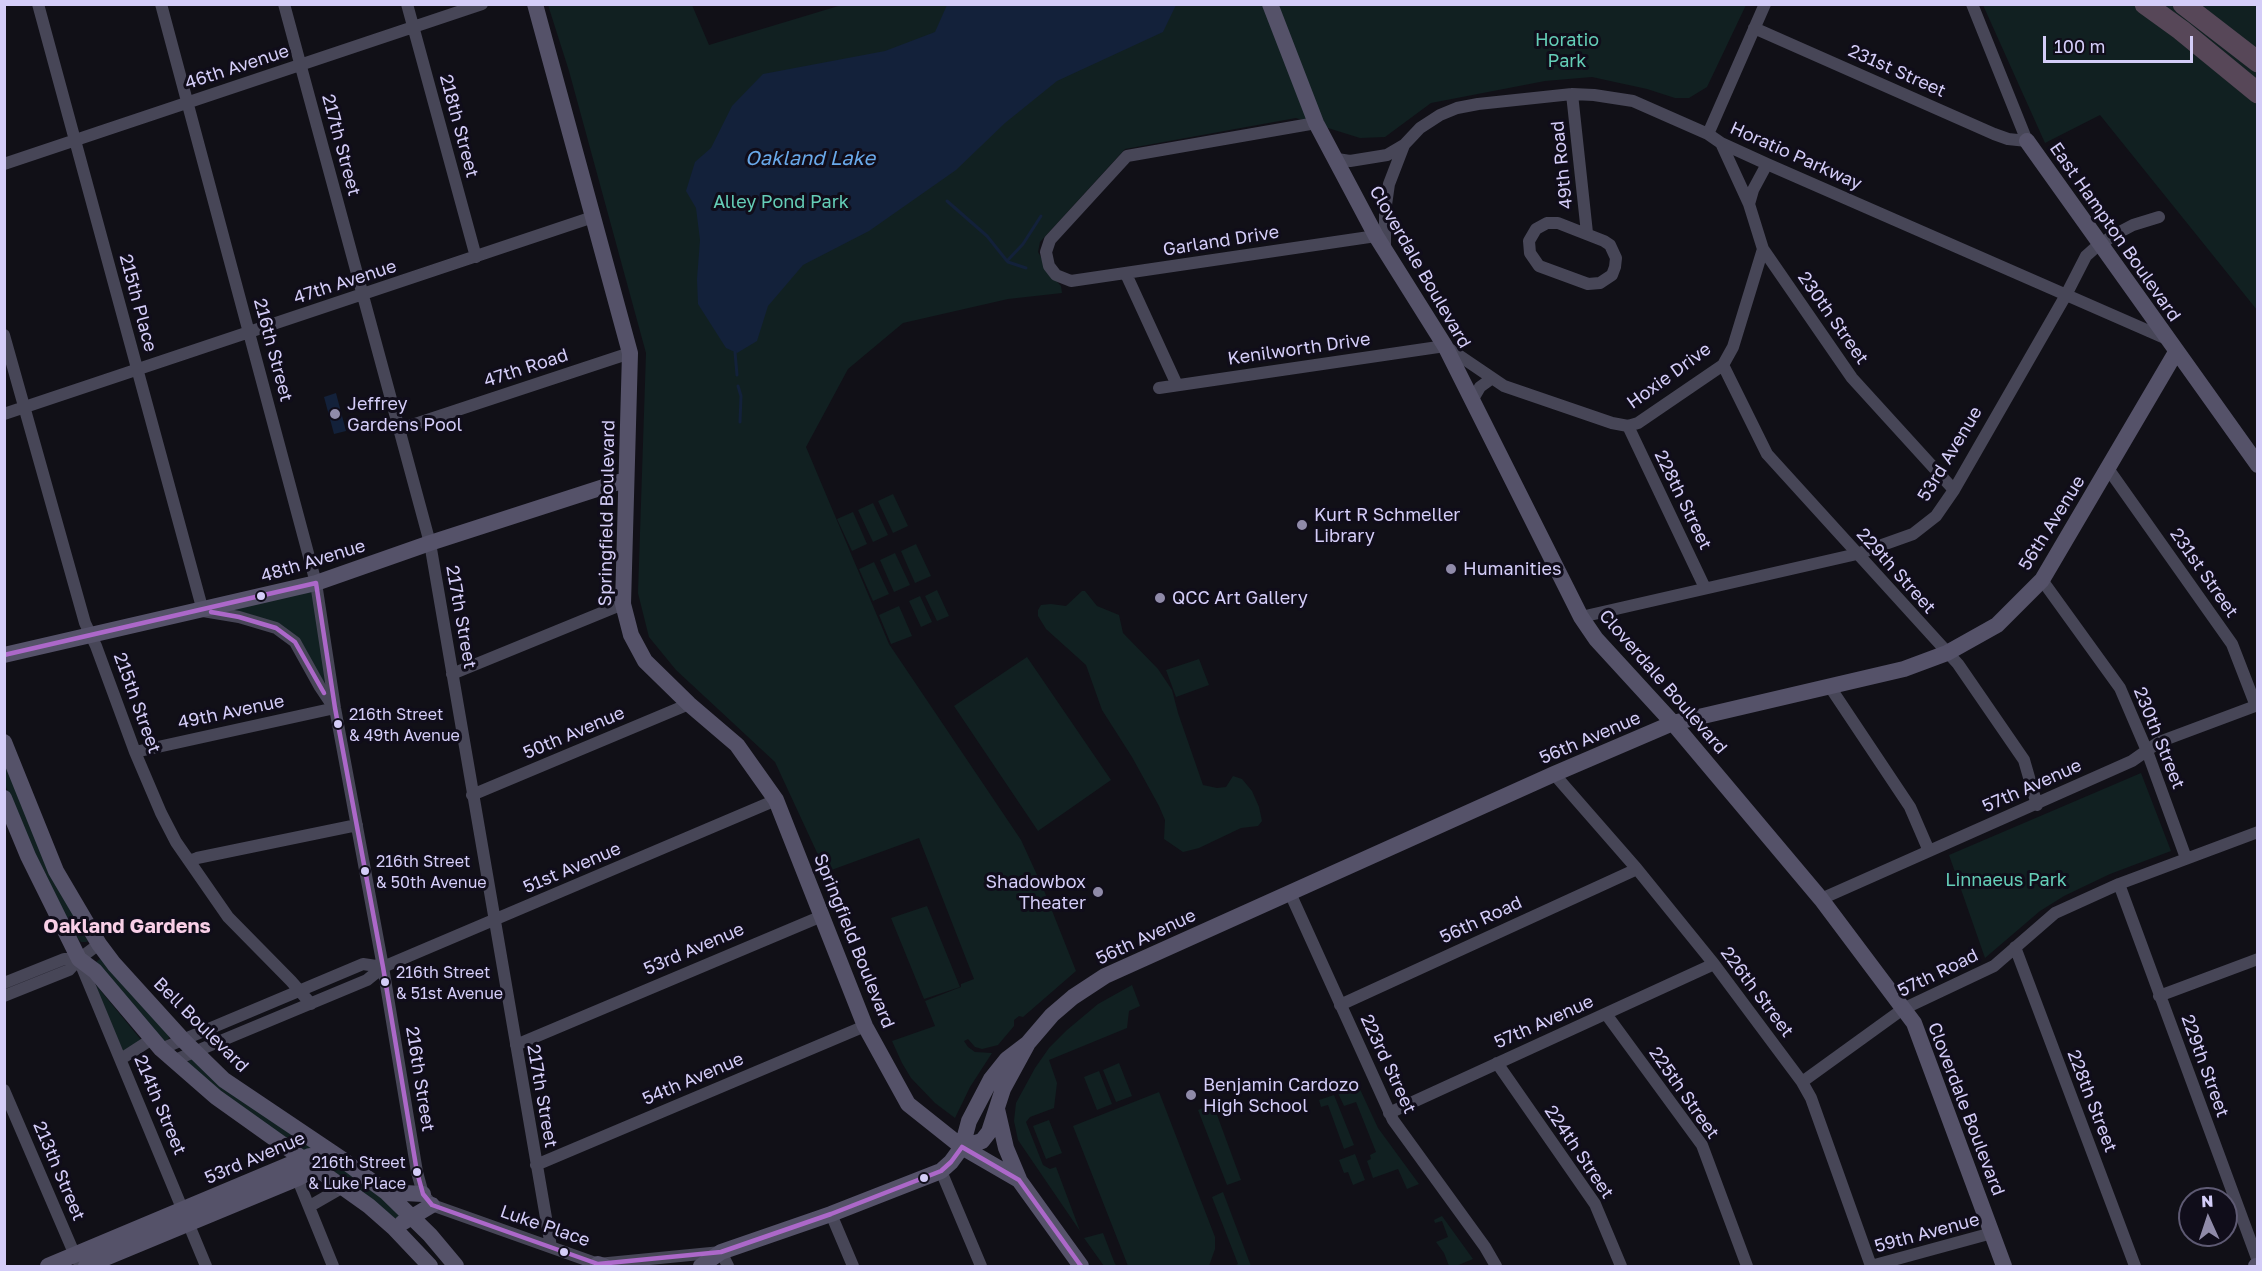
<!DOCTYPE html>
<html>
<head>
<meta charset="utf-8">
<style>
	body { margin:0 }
	#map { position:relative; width:2262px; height:1271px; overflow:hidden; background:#111017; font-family:"Golos Text",sans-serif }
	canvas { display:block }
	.frame { position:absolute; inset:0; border:6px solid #d4cdf8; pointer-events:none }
	.north { position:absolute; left:2178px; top:1187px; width:60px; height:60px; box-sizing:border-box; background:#100d1a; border:2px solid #5e5a73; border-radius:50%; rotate:357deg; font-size:16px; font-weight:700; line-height:24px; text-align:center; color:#d4cdf8 }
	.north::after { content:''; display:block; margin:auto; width:21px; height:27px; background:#908ba9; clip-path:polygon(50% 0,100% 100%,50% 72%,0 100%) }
	.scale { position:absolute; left:2043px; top:36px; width:150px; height:27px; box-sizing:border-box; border:3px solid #d4cdf8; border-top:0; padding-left:8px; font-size:18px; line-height:21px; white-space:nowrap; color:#d4cdf8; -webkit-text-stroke:4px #100d1a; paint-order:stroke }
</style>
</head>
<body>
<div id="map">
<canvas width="2262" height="1271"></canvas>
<div class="frame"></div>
<div class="north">N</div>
<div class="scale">100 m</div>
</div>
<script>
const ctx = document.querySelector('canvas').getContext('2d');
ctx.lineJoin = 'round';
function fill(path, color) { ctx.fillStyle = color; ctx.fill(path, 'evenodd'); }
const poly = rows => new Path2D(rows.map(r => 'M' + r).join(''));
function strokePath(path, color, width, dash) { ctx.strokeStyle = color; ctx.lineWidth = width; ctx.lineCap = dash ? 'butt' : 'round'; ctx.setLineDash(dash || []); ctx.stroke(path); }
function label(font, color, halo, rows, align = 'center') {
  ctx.font = font + ' "Golos Text",sans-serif'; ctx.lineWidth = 6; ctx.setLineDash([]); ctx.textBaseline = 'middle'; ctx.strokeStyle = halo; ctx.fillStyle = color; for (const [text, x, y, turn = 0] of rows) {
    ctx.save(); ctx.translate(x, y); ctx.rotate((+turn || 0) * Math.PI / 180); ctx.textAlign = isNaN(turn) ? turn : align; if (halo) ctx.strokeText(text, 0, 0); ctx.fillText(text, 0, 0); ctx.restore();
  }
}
const green = poly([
	[845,4,1746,5,1707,87,1689,98,1675,98,1647,89,1592,77,1545,81,1431,103,1385,137,1360,138,1296,118,1125,149,1040,242,1038,252,1051,275,1061,286,1062,293,1008,299,903,323,848,369,806,447,889,644,1021,840,1043,888,1076,971,1023,1017,1019,1016,1014,1020,1014,1026,998,1045,982,1049,975,1047,968,1039,964,1041,968,1047,975,1052,992,1053,970,1087,955,1118,935,1103,911,1078,902,1063,892,1041,935,1026,925,1001,961,987,961,984,974,979,919,838,826,872,775,762,676,670,649,637,638,593,646,353,569,71,548,5,692,5,709,45],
	[1983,5,2257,5,2257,310,2100,115,2045,143],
	[893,494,908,526,893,533,878,501],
	[873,503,888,535,873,542,858,510],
	[853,512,867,544,852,551,837,519],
	[916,544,931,576,915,583,901,551],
	[895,553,910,585,894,592,880,560],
	[874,562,889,594,873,601,859,569],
	[316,583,335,708,304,656,277,628,203,611],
	[937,590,949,616,937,621,925,596],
	[1082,591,1085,591,1097,606,1119,615,1123,633,1158,669,1172,690,1178,713,1203,785,1217,788,1226,787,1233,776,1242,779,1252,791,1259,807,1262,821,1258,826,1241,828,1199,848,1183,852,1164,839,1165,820,1159,806,1132,757,1102,710,1086,665,1046,629,1038,616,1038,610,1041,605,1051,604,1066,606],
	[920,596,932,622,921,627,909,601],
	[899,606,912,636,891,644,879,615],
	[1027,657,1111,780,1038,831,954,706],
	[1199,659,1209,685,1176,697,1166,670],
	[4,754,88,941,86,942,81,942,77,937,26,840,5,784],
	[2141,773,2171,851,2110,874,2064,896,2040,911,1985,958,1949,855],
	[927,906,960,987,924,999,891,918],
	[101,958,168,1034,169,1038,167,1040,163,1042,96,962],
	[92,980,142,1041,122,1054],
	[1132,985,1140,1006,1129,1011,1127,1028,1049,1060,1057,1083,1054,1108,1030,1117,1026,1122,1043,1165,1050,1169,1056,1167,1080,1231,1018,1140,1014,1121,1016,1103,1035,1068,1049,1048,1067,1030,1098,1004],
	[191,1059,312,1147,307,1152,255,1120,187,1063],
	[1119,1063,1132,1096,1116,1102,1103,1070],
	[1099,1071,1112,1104,1097,1110,1084,1077],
	[1358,1085,1378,1128,1419,1184,1407,1189,1398,1169,1373,1178,1367,1161,1371,1159,1370,1155,1376,1152,1356,1102,1344,1106,1338,1093],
	[1159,1092,1215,1237,1215,1249,1209,1266,1128,1266,1073,1126],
	[1334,1095,1354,1145,1344,1149,1328,1105,1321,1107,1319,1100],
	[1213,1104,1241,1180,1227,1185,1198,1110],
	[1049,1120,1062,1153,1046,1159,1033,1126],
	[1355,1154,1365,1180,1353,1185,1348,1172,1344,1173,1339,1160],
	[324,1155,403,1214,395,1219,323,1163],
	[1223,1192,1251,1266,1234,1266,1238,1264,1212,1197],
	[1442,1216,1473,1259,1456,1266,1449,1266,1444,1253,1436,1242,1448,1237,1442,1221,1435,1223,1434,1220],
	[1103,1233,1115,1264,1117,1266,1104,1266,1084,1238]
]);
const water = poly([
	[947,5,1176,5,1163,32,1057,81,1005,123,956,170,869,231,803,265,768,306,757,341,737,353,726,348,698,304,697,279,700,240,696,208,686,191,695,162,711,148,732,106,763,74,885,51,935,32],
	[336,393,346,431,334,434,324,397]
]);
const stream = poly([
	[947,201,987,236,1007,261,1023,244,1041,216],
	[1008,262,1026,268],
	[735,352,737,375],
	[738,386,741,396,740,422]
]);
const street = poly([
	[38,4,203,611,239,617,276,628,295,642,320,687,332,705],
	[161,4,316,583,335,708,383,967,417,1172,423,1194,432,1205,598,1264,721,1252,728,1266],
	[284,4,430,543,551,1247],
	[407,4,476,257],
	[1972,4,2027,141],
	[1754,28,1994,134,2008,139,2027,141],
	[1572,94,1587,233],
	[1316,123,1127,156,1050,240,1046,252,1049,266,1056,275,1071,281,1376,236],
	[1708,134,1765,4],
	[1721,143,1749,204,1763,249,1852,378,1954,490],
	[1337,159,1350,161,1387,155,1404,145,1420,128,1440,115,1457,108,1478,104,1572,94,1594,95,1633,101,1708,134,1721,143,1767,164,2167,339],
	[4,164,482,4],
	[1749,204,1753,190,1767,164],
	[1547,223,1558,223,1604,241,1610,245,1616,258,1615,267,1612,275,1600,283,1588,284,1539,266,1530,253,1529,241,1536,229,1547,223],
	[1385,249,1385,212,1389,184,1404,145],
	[1126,274,1177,385],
	[4,335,85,623,96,646,135,752,161,813,176,842,228,917,291,981,311,1004],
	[1723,365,1767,454,1958,664,2024,760,2037,805],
	[1159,388,1445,346,1504,386,1612,423,1628,426,1638,423,1723,365,1733,347,1763,249],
	[1473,399,1480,387,1491,379],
	[4,414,593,217],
	[1628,426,1705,588],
	[400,429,630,353],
	[2109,470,2232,644,2256,706],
	[2042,580,2120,688,2147,751,2186,858],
	[1581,617,1857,554,1913,534,1936,516,1954,490,2066,295,2086,256,2095,248,2114,235,2133,225,2159,217],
	[452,674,623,604],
	[1830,687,1910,807,1929,851],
	[135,752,335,708],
	[1554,774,1637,869,1714,964,1802,1082,1811,1098,1871,1266],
	[472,795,689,704],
	[189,861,197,858,357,825],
	[2119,884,2258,1261],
	[1290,893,1393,1120,1485,1247,1496,1266],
	[1821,899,2132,761,2159,742,2258,705],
	[2015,947,2135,1266],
	[79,960,206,1266],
	[4,983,64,959,79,959],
	[4,996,69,970,79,959,99,944],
	[2159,996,2258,959],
	[1340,1005,1637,869],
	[1606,1014,1702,1145,1747,1266],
	[516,1045,822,916],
	[161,1049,363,964,383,967],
	[121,1059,152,1039],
	[175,1060,367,980,383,967,776,800],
	[1497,1063,1595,1204,1621,1266],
	[1802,1082,1903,1009,1994,966,2055,913,2119,884,2258,832],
	[4,1090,77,1260],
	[1389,1113,1714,964],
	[536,1165,865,1026],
	[294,1170,333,1266],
	[941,1171,981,1266],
	[310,1206,343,1187],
	[831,1214,853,1266],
	[1871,1266,1992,1233]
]);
const secondary = poly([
	[535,4,630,353,623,604,631,635,645,661,689,704,737,745,776,800,865,1026,908,1104,962,1147,1019,1180,1081,1266],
	[1270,4,1316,123,1376,236,1445,346,1581,617,1596,639,1673,723,1821,899,1914,1023,2004,1266],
	[2027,141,2258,465],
	[4,655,316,583,430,543,625,480],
	[4,742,56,871,99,944,114,964,183,1040,224,1080,343,1160,386,1192,430,1235,456,1266],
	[4,798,28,856,79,959,95,971,161,1049,216,1097,369,1206,394,1228,430,1266],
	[997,1109,1006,1148,1019,1179],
	[962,1147,982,1141,989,1132,1003,1089,1027,1045],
	[386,1192,423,1194],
	[402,1223,432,1205],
	[598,1264,604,1266],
	[48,1266,310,1156],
	[86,1266,298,1178,316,1169,319,1162],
	[701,1266,721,1252,831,1214,941,1171,951,1162,962,1147,969,1121,991,1079,1007,1059,1028,1043,1052,1015,1073,997,1105,976,1554,774,1673,723,1904,669,1947,653,1997,625,2042,580,2176,352],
	[2256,1266,2258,1266]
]);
const highway = poly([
	[2145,4,2181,30,2258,93],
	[2183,4,2258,62]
]);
const bus1 = poly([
	[211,612,239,617,276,628,295,642,324,693],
	[4,655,316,583,335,708,383,967,417,1172,423,1194,432,1205,598,1264,721,1252,831,1214,941,1171,951,1162,962,1147],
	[962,1147,1019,1180,1081,1266]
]);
const markers = [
	[335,414,6,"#908ba9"],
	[1302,525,6,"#908ba9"],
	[1451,569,6,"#908ba9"],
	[261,596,5,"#d4cdf8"],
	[1160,598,6,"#908ba9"],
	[338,724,5,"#d4cdf8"],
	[365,871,5,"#d4cdf8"],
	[1098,892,6,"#908ba9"],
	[385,982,5,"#d4cdf8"],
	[1191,1095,6,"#908ba9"],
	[417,1172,5,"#d4cdf8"],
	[924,1178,5,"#d4cdf8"],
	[564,1252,5,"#d4cdf8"]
];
const busNames = [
	["216th Street",349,715],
	["& 49th Avenue",349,736],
	["216th Street",376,862],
	["& 50th Avenue",376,883],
	["216th Street",396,973],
	["& 51st Avenue",396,994],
	["216th Street",406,1163,"right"],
	["& Luke Place",406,1184,"right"]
];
const parkNames = [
	["Horatio",1567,40],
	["Park",1567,61],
	["Alley Pond Park",781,202],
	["Linnaeus Park",2006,880]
];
const streetNames = [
	["46th Avenue",237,67,-18],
	["231st Street",1897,71,24],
	["218th Street",459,126,75],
	["217th Street",341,145,75],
	["Horatio Parkway",1796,156,24],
	["49th Road",1562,165,-96],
	["East Hampton Boulevard",2115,232,55],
	["Garland Drive",1221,241,-9],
	["Cloverdale Boulevard",1420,267,60],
	["47th Avenue",345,282,-18],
	["215th Place",138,303,75],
	["230th Street",1833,318,55],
	["Kenilworth Drive",1299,349,-8],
	["216th Street",273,350,75],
	["47th Road",526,368,-18],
	["Hoxie Drive",1669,376,-36],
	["53rd Avenue",1950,454,-59],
	["228th Street",1683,500,64],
	["Springfield Boulevard",607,513,-89],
	["56th Avenue",2052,523,-58],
	["48th Avenue",313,561,-17],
	["229th Street",1896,571,48],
	["231st Street",2204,573,55],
	["217th Street",461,617,80],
	["Cloverdale Boulevard",1663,682,49],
	["215th Street",137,703,70],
	["49th Avenue",231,712,-12],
	["50th Avenue",574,733,-23],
	["56th Avenue",1590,738,-23],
	["230th Street",2159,738,68],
	["57th Avenue",2032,786,-24],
	["51st Avenue",572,868,-23],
	["56th Road",1481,920,-25],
	["56th Avenue",1146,937,-25],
	["Springfield Boulevard",854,941,68],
	["53rd Avenue",694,949,-23],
	["57th Road",1938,973,-26],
	["226th Street",1757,992,53],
	["57th Avenue",1544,1022,-24],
	["Bell Boulevard",201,1025,45],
	["223rd Street",1388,1064,65],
	["229th Street",2205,1066,70],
	["216th Street",420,1079,81],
	["54th Avenue",693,1079,-23],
	["225th Street",1684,1093,55],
	["217th Street",542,1096,80],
	["228th Street",2092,1101,69],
	["214th Street",160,1105,67],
	["Cloverdale Boulevard",1966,1109,69],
	["224th Street",1579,1152,56],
	["53rd Avenue",255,1158,-23],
	["213th Street",59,1171,67],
	["Luke Place",545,1226,19],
	["59th Avenue",1927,1233,-15]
];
const poiNames = [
	["Jeffrey",347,404],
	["Gardens Pool",347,425],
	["Kurt R Schmeller",1314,515],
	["Library",1314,536],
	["Humanities",1463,569],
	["QCC Art Gallery",1172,598],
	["Shadowbox",1086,882,"right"],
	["Theater",1086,903,"right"],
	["Benjamin Cardozo",1203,1085],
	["High School",1203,1106]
];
const waterNames = [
	["Oakland Lake",810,159]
];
const neighbourhoodNames = [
	["Oakland Gardens",127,927]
];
fill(green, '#112021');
fill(water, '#13213a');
strokePath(stream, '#13213a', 3);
strokePath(street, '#474657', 12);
strokePath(secondary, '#555269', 16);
strokePath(highway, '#574758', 21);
strokePath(bus1, '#ac68c9', 4.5);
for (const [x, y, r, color] of markers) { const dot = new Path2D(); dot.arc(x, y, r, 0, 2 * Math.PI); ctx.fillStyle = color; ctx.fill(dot); strokePath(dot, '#100d1a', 2); }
label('16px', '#d4cdf8', '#100d1a', busNames, 'left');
label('18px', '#64cdb7', '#100d1a', parkNames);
label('18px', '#d4cdf8', '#100d1a', streetNames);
label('18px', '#d4cdf8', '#100d1a', poiNames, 'left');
label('italic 20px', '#69a9ea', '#100d1a', waterNames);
label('bold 20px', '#f8cfe7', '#100d1a', neighbourhoodNames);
</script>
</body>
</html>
